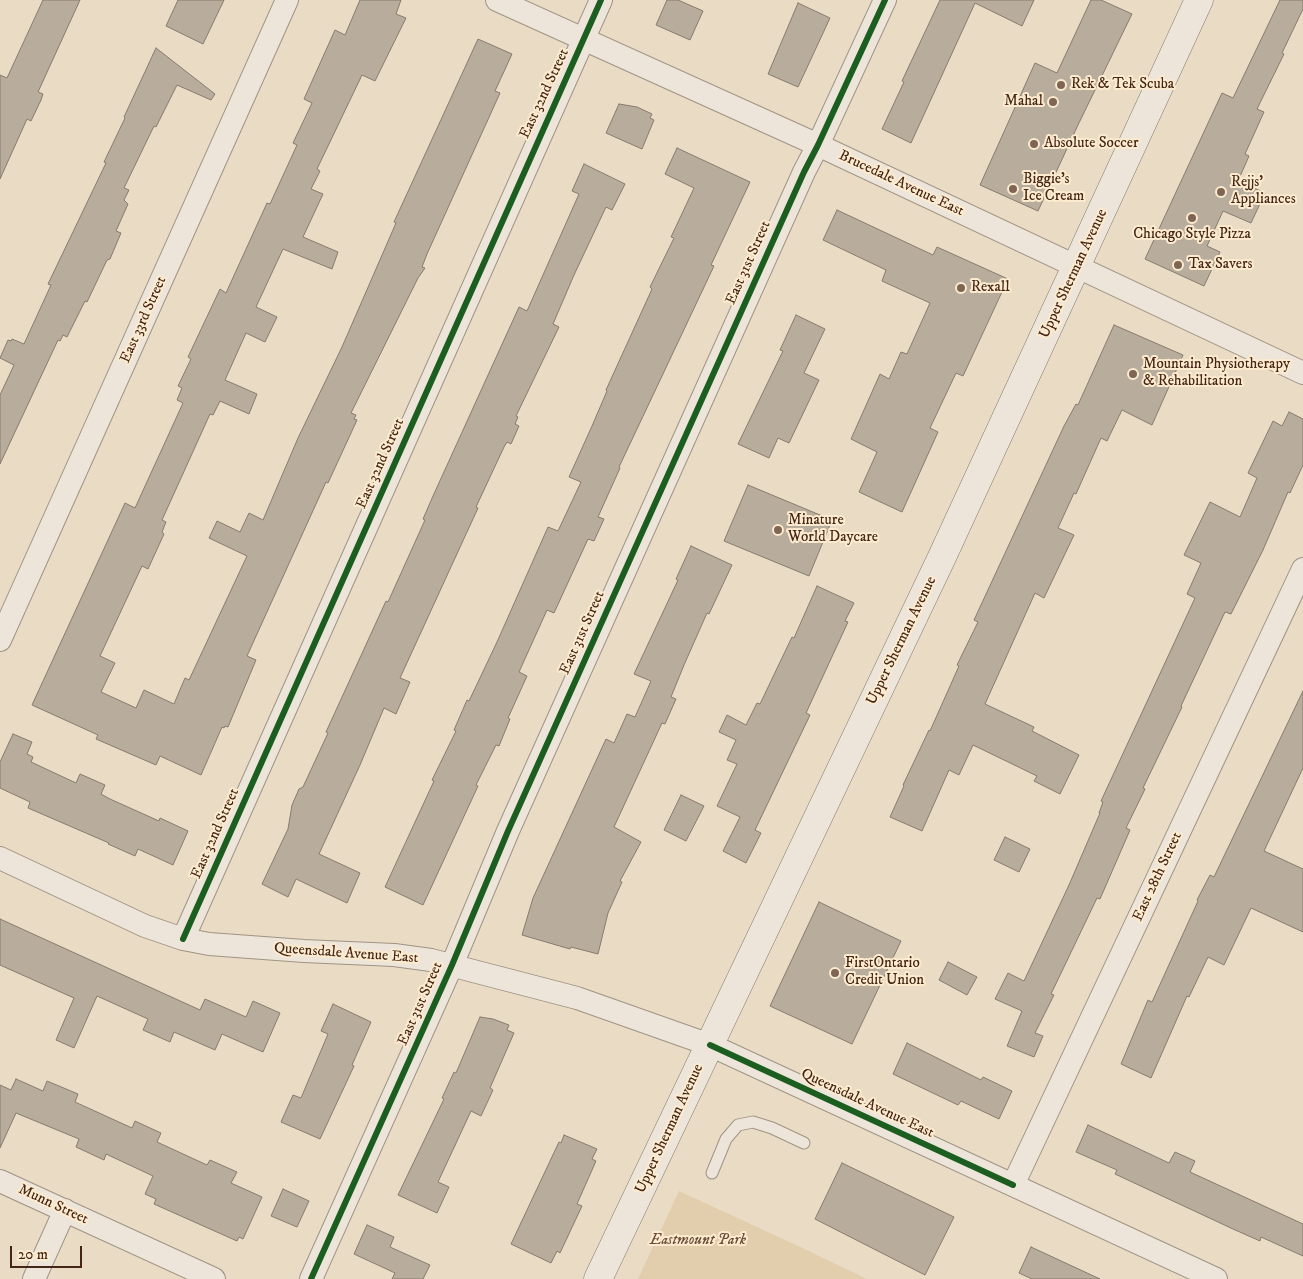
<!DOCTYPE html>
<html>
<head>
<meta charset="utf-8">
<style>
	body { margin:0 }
	#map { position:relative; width:1303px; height:1279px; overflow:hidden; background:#eadcc4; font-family:"IM FELL DW Pica",serif }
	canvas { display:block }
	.scale { position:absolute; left:10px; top:1246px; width:72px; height:22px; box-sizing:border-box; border:2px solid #442517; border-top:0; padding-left:6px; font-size:15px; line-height:18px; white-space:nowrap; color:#442517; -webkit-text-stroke:4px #fcebce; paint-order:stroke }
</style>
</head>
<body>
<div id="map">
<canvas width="1303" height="1279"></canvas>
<div class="scale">20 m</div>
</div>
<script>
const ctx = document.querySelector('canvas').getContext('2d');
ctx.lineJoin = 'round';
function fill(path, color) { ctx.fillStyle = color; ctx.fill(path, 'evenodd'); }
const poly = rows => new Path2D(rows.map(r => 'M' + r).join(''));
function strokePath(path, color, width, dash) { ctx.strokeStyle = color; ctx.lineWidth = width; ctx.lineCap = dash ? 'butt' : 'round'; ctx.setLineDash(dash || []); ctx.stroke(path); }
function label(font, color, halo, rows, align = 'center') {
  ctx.font = font + ' "IM FELL DW Pica",serif'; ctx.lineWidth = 4; ctx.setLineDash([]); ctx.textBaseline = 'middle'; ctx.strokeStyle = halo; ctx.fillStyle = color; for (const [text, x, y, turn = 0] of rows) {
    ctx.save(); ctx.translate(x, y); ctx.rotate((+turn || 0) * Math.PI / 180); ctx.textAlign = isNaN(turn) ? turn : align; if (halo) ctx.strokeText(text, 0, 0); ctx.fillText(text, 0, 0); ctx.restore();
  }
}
const green = poly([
	[679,1191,796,1245,867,1279,638,1279]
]);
const building = poly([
	[43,0,80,0,38,92,43,94,41,100,31,121,27,119,0,179,0,75,7,78,43,0],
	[178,0,224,0,203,44,166,26,178,0],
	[360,0,401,0,396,14,406,18,375,81,362,75,317,169,320,171,311,189,323,194,303,237,338,252,332,269,283,249,256,307,277,317,265,342,246,333,225,380,257,394,249,414,220,401,213,415,210,414,162,520,166,522,162,532,164,534,148,569,142,566,100,656,115,663,101,692,136,708,144,690,174,704,185,678,189,680,247,556,209,538,217,521,240,532,249,513,263,520,298,438,342,347,396,223,394,222,478,39,512,54,495,91,500,93,427,254,422,267,425,268,418,278,351,413,356,415,354,419,357,420,328,483,326,482,247,656,256,660,228,727,225,726,224,728,222,727,201,775,160,756,156,765,96,739,98,735,32,705,125,503,135,508,183,403,177,400,182,388,178,386,191,359,188,357,220,289,226,293,267,203,270,204,297,145,293,143,312,103,304,99,335,30,345,35,360,0],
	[667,0,678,0,703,11,690,40,656,25,667,0],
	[940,0,1034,0,1022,26,975,3,911,143,882,129,904,82,902,81,940,0],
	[1091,0,1101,0,1132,14,1078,125,1038,211,980,185,1035,63,1057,73,1091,0],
	[1280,0,1303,0,1303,9,1282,53,1284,54,1257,109,1264,112,1245,154,1249,156,1238,181,1265,193,1251,223,1223,211,1207,246,1220,252,1204,286,1145,259,1222,93,1233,98,1280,0],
	[798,3,830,18,798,87,768,74,798,3],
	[156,48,215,94,211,100,177,85,156,127,154,126,124,188,129,190,124,200,128,204,116,231,121,233,110,259,107,260,87,302,85,301,67,337,63,335,60,341,58,340,0,464,0,395,14,365,0,358,8,340,11,341,12,339,24,344,51,285,48,284,106,163,104,162,125,118,124,117,156,48],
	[619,104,637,107,652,114,650,118,654,120,642,149,606,133,619,104],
	[677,148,750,182,711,265,714,266,619,467,620,468,598,517,604,519,594,541,588,539,554,613,547,610,519,672,527,676,508,718,510,719,499,746,496,745,476,785,478,786,423,905,385,887,434,781,432,780,456,731,454,730,467,700,469,701,497,642,548,527,558,531,581,482,569,477,592,426,607,391,606,390,652,289,650,287,674,238,671,237,694,188,665,174,677,148],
	[584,164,625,184,612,210,606,207,574,275,553,324,559,327,516,416,518,417,515,424,519,426,511,444,507,442,504,447,476,507,478,508,400,678,410,682,396,714,384,708,360,765,319,854,360,873,347,903,296,879,288,897,262,884,288,829,292,805,299,789,303,787,328,733,326,732,386,601,388,602,425,520,423,519,433,496,519,307,527,311,579,194,572,191,584,164],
	[837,210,933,255,937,247,1008,279,963,376,956,373,930,428,938,432,902,512,859,492,877,452,851,439,880,374,889,379,901,352,907,354,930,303,882,281,886,270,823,240,837,210],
	[796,315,825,329,804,373,819,380,789,443,778,438,769,458,738,444,783,351,780,350,796,315],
	[1114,325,1183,355,1152,425,1122,410,1107,441,1101,438,1076,494,1074,493,1058,528,1074,535,1044,598,1035,593,985,704,1034,727,1032,731,1079,755,1060,794,1034,781,1037,776,973,745,959,775,949,770,922,831,890,817,904,786,903,785,929,730,930,731,959,666,957,665,978,622,974,620,1064,426,1076,404,1078,405,1114,325],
	[1289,412,1303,419,1303,465,1290,493,1288,492,1263,550,1231,614,1225,612,1181,706,1182,707,1143,788,1145,789,1126,828,1130,830,1100,899,1097,898,1051,994,1054,995,1035,1033,1043,1036,1034,1057,1007,1046,1022,1011,995,999,1008,973,1024,981,1069,885,1100,813,1099,813,1103,802,1101,801,1195,598,1187,594,1201,563,1184,555,1210,502,1240,517,1257,478,1248,473,1273,421,1282,426,1289,412],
	[748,485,832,520,809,576,724,541,748,485],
	[691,546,732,565,709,614,707,613,684,665,671,697,676,699,665,724,662,723,614,827,641,842,620,881,622,882,608,913,598,954,571,947,570,949,522,935,533,898,606,739,614,743,627,714,635,717,651,681,634,674,678,580,676,579,691,546],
	[817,586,854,603,845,621,848,622,806,713,810,715,755,830,761,833,746,863,723,851,740,817,717,806,737,764,727,760,736,740,719,732,727,715,746,725,757,703,760,704,792,637,794,638,817,586],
	[1303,691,1303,768,1264,851,1303,869,1303,932,1251,908,1224,965,1208,957,1189,997,1187,996,1151,1078,1121,1064,1148,1000,1152,1002,1198,901,1197,900,1210,875,1214,877,1303,691],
	[13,734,32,742,27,754,33,757,31,762,76,783,80,774,105,785,101,794,110,799,159,821,160,818,188,831,173,865,138,849,135,856,108,844,109,843,28,808,30,802,0,788,0,762,13,734],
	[681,795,704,806,686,841,664,830,681,795],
	[1005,837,1030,849,1019,872,994,860,1005,837],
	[819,902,901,941,852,1044,770,1006,819,902],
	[0,919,200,1010,205,999,246,1017,253,1001,280,1013,263,1052,222,1034,215,1050,174,1032,170,1042,143,1030,148,1019,97,996,74,1048,56,1040,74,998,0,965,0,919],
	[948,962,977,977,967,995,939,980,948,962],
	[333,1004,371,1022,352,1065,354,1066,320,1139,281,1122,293,1095,301,1098,328,1034,321,1031,333,1004],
	[480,1017,493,1019,509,1025,507,1030,514,1033,490,1088,493,1090,481,1116,471,1111,438,1182,449,1187,437,1213,398,1195,444,1099,442,1098,454,1072,456,1073,480,1017],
	[907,1043,981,1080,983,1077,1012,1091,999,1119,961,1101,958,1105,893,1074,907,1043],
	[16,1079,43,1091,47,1081,78,1094,75,1102,132,1128,135,1121,161,1133,157,1142,207,1165,210,1160,237,1172,231,1183,262,1197,243,1239,239,1237,237,1241,154,1204,156,1199,145,1194,153,1176,106,1154,104,1160,76,1147,79,1139,16,1113,0,1148,0,1085,11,1090,16,1079],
	[1088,1125,1169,1163,1175,1152,1195,1161,1190,1172,1303,1224,1303,1256,1261,1237,1260,1241,1233,1229,1115,1174,1117,1170,1076,1152,1088,1125],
	[564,1135,597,1149,592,1159,596,1161,577,1204,582,1206,560,1253,557,1251,551,1263,511,1244,559,1142,561,1143,564,1135],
	[842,1163,954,1217,925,1275,815,1219,842,1163],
	[283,1189,309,1201,297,1227,271,1216,283,1189],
	[367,1225,394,1237,390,1247,430,1265,423,1279,392,1279,395,1273,354,1254,367,1225],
	[1031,1247,1100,1279,1032,1279,1019,1273,1031,1247]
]);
const service = poly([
	[712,1173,726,1139,738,1125,753,1122,772,1128,804,1143]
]);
const minor = poly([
	[497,0,818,145,1303,373],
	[0,640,287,0],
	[0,858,145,926,183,939,209,944,304,951,394,955,431,960,577,998,710,1045,1216,1279],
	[183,939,601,0],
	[0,1181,214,1279],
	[1013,1185,1303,569],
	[34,1279,65,1210],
	[311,1279,452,965,508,831,804,172,818,145,885,0]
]);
const secondary = poly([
	[598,1279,942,557,1199,0]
]);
const cycleway = poly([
	[183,939,601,0],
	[710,1045,1013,1185],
	[311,1279,452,965,508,831,804,172,818,145,885,0]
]);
const markers = [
	[1061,85,5,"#7e6554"],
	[1053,102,5,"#7e6554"],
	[1034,144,5,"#7e6554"],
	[1013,189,5,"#7e6554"],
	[1221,192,5,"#7e6554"],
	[1192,218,5,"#7e6554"],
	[1178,265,5,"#7e6554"],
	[961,288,5,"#7e6554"],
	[1133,374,5,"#7e6554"],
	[778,530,5,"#7e6554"],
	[835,973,5,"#7e6554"]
];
const poiNames = [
	["Rek & Tek Scuba",1071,85],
	["Mahal",1043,102,"right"],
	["Absolute Soccer",1044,144],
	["Biggie's",1023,180],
	["Ice Cream",1023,197],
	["Rejjs'",1231,183],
	["Appliances",1231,200],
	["Chicago Style Pizza",1192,235,"center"],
	["Tax Savers",1188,265],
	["Rexall",971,288],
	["Mountain Physiotherapy",1143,365],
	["& Rehabilitation",1143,382],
	["Minature",788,521],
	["World Daycare",788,538],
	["FirstOntario",845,964],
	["Credit Union",845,981]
];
const streetNames = [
	["East 32nd Street",545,94,-65],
	["Brucedale Avenue East",901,184,25],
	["East 31st Street",749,263,-66],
	["Upper Sherman Avenue",1074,274,-65],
	["East 33rd Street",144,320,-66],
	["East 32nd Street",381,464,-66],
	["East 31st Street",583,633,-66],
	["Upper Sherman Avenue",902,641,-64],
	["East 32nd Street",216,834,-66],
	["East 28th Street",1158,877,-65],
	["Queensdale Avenue East",346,954,4],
	["East 31st Street",421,1004,-66],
	["Queensdale Avenue East",867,1104,25],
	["Upper Sherman Avenue",670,1129,-65],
	["Munn Street",53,1205,25]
];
const parkNames = [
	["Eastmount Park",698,1241]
];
fill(green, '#e2cdac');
fill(building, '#b8ad9c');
strokePath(building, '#867b6d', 1);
strokePath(service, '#9f9384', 13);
strokePath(minor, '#9f9384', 24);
strokePath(secondary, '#867b6d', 29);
strokePath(service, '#ede5d9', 11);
strokePath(minor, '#ede5d9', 22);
strokePath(secondary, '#ede5d9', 28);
strokePath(cycleway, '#1b5e20', 6);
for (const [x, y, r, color] of markers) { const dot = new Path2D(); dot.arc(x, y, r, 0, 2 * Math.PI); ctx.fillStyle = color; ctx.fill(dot); strokePath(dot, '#fcebce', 2); }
label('15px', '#442517', '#fcebce', poiNames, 'left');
label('15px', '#442517', '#fcebce', streetNames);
label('italic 15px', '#6a4c38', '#fcebce', parkNames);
</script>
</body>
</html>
